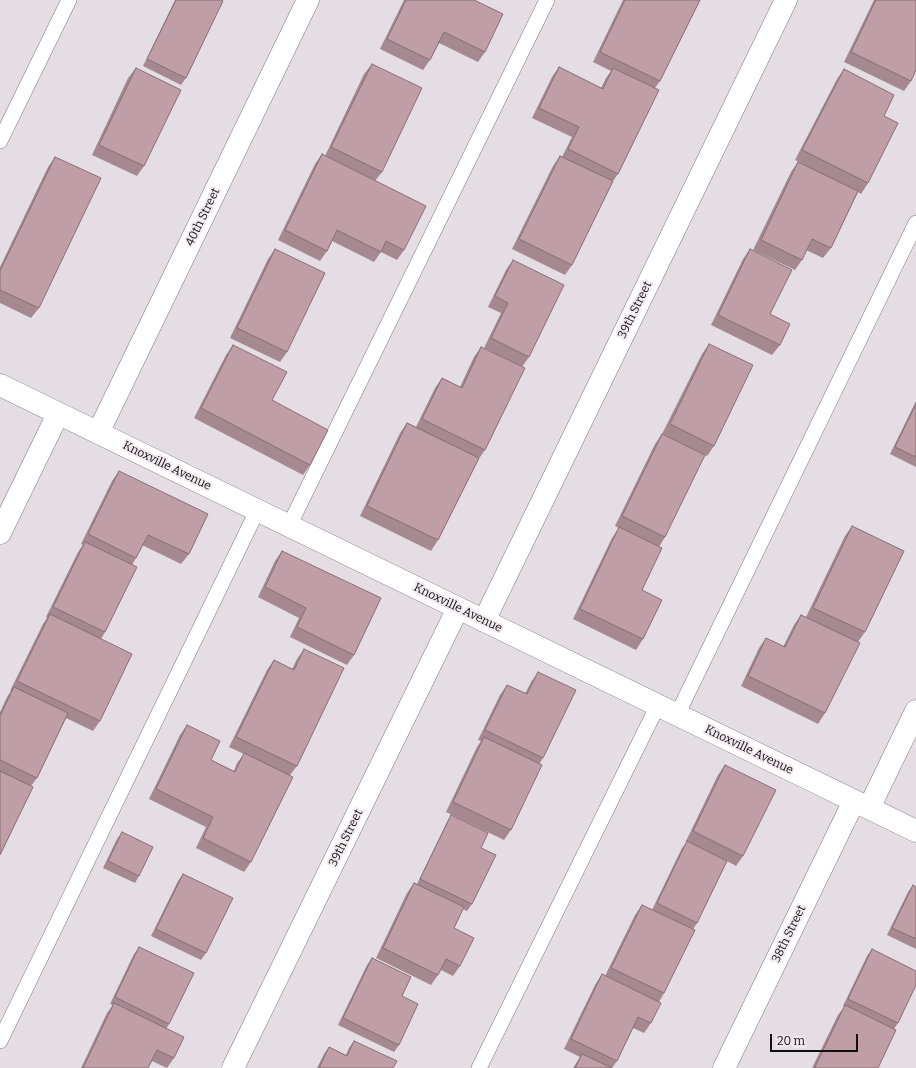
<!DOCTYPE html>
<html>
<head>
<meta charset="utf-8">
<style>
	body { margin:0 }
	#map { position:relative; width:916px; height:1068px; overflow:hidden; background:#e4dde4; font-family:Bitter,serif }
	canvas { display:block }
	.scale { position:absolute; left:770px; top:1034px; width:88px; height:18px; box-sizing:border-box; border:2px solid #120f11; border-top:0; padding-left:5px; font-size:12px; line-height:14px; white-space:nowrap; color:#120f11; -webkit-text-stroke:3px #f2eaf1; paint-order:stroke }
</style>
</head>
<body>
<div id="map">
<canvas width="916" height="1068"></canvas>
<div class="scale">20 m</div>
</div>
<script>
const ctx = document.querySelector('canvas').getContext('2d');
ctx.lineJoin = 'round';
const poly = rows => new Path2D(rows.map(r => 'M' + r).join(''));
function strokePath(path, color, width, dash) { ctx.strokeStyle = color; ctx.lineWidth = width; ctx.lineCap = dash ? 'butt' : 'round'; ctx.setLineDash(dash || []); ctx.stroke(path); }
function fill(path, color) { ctx.fillStyle = color; ctx.fill(path, 'evenodd'); }
function label(font, color, halo, rows, align = 'center') {
  ctx.font = font + ' Bitter,serif'; ctx.lineWidth = 4; ctx.setLineDash([]); ctx.textBaseline = 'middle'; ctx.strokeStyle = halo; ctx.fillStyle = color; for (const [text, x, y, turn = 0] of rows) {
    ctx.save(); ctx.translate(x, y); ctx.rotate((+turn || 0) * Math.PI / 180); ctx.textAlign = isNaN(turn) ? turn : align; if (halo) ctx.strokeText(text, 0, 0); ctx.fillText(text, 0, 0); ctx.restore();
  }
}
const service = poly([
	[0,141,69,0],
	[289,526,547,0],
	[677,715,916,223],
	[0,1041,257,511],
	[479,1068,658,705]
]);
const minor = poly([
	[0,385,916,831],
	[98,433,308,0],
	[0,533,58,414],
	[484,621,786,0],
	[869,808,916,711],
	[233,1068,458,608],
	[724,1068,854,801]
]);
const wall = poly([
	[175,0,221,0,186,78,181,85,143,66],
	[404,0,474,0,485,52,478,62,439,43,430,60,423,70,380,49],
	[623,0,700,0,660,81,655,88,618,174,613,181,572,265,565,275,512,249,553,166,560,156,562,157,572,137,532,118,552,77,559,67,601,88,606,78,611,71,593,62],
	[874,0,916,0,916,72,915,72,911,81,904,91,844,62],
	[372,64,382,172,375,181,404,250,397,260,381,252,374,262,332,241,327,251,320,261,278,240,315,164,322,154,325,156,364,74],
	[136,68,144,166,137,176,92,155,128,78],
	[844,69,884,116,868,183,861,194,858,192,831,248,823,258,806,250,802,260,795,270,753,250,791,172,798,162,815,170,795,160,837,79],
	[55,157,39,308,31,318,0,303,0,267,48,167],
	[275,249,287,352,280,362,230,338,268,259],
	[750,249,780,345,772,355,711,325,743,259],
	[513,260,529,357,522,367,484,348,501,313,488,307,506,270],
	[709,344,714,446,707,456,662,434,702,354],
	[233,345,272,400,310,465,303,475,194,418,226,355],
	[481,347,485,450,478,460,438,540,431,551,360,516,400,433,407,423,416,427,435,388,442,378,460,387,474,357],
	[916,401,916,467,890,454],
	[662,434,665,537,659,547,642,590,643,639,636,650,573,619,612,538,619,528,615,526,655,444],
	[119,471,189,554,181,564,142,545,136,558,132,565,105,632,101,639,100,721,93,731,66,718,37,778,31,786,0,855,0,712,7,697,11,691,10,691,43,624,47,618,46,617,78,552,83,545,81,544,112,481],
	[852,526,865,632,858,642,825,713,818,724,741,686,759,648,766,638,783,647,794,625,801,615,806,617,845,536],
	[282,551,354,655,347,665,290,637,299,618,258,597,275,561],
	[304,649,297,766,290,775,251,862,244,872,196,848,206,827,149,799,180,735,187,725,211,760,234,771,237,763,244,754,229,747,267,670,274,660,292,669,297,659],
	[538,672,543,758,539,764,511,830,504,840,446,812,477,747,481,741,478,740,500,695,507,685,525,694,531,682],
	[725,765,743,856,736,866,727,861,697,923,693,929,664,993,659,1002,651,1023,644,1033,633,1028,617,1061,612,1068,573,1068,580,1057,564,1049,595,985,602,974,605,976,635,915,642,905,652,910,682,848,687,842,686,841,718,775],
	[451,815,481,848,472,904,467,911,463,909,454,928,460,966,453,976,441,970,438,975,431,985,376,958,407,893,414,883,417,884,447,822],
	[122,832,139,876,135,883,103,868,117,839],
	[183,874,206,953,201,960,151,936,178,881],
	[913,885,916,887,916,949,887,935,908,892],
	[139,947,169,1024,166,1029,174,1058,167,1068,152,1061,148,1068,81,1068,107,1013,113,1005,110,1004,134,954],
	[872,949,898,1023,894,1029,878,1068,812,1068,838,1015,845,1006,843,1006,867,956],
	[372,958,402,996,399,1045,394,1052,338,1025,367,965],
	[354,1041,393,1068,317,1068,324,1054,329,1047,346,1055,349,1048]
]);
const building = poly([
	[176,0,221,0,223,1,186,78,147,59,176,0],
	[406,0,474,0,503,14,485,52,444,32,430,60,387,39,406,0],
	[625,0,700,0,660,81,600,52,625,0],
	[876,0,916,0,916,70,911,81,851,52,876,0],
	[372,64,422,88,382,172,331,147,372,64],
	[559,67,603,89,613,68,659,90,618,174,568,149,579,127,539,108,559,67],
	[136,68,181,90,144,166,99,145,136,68],
	[844,69,894,95,884,116,898,123,868,183,802,150,844,69],
	[322,154,426,206,404,250,386,241,381,252,337,230,327,251,285,230,322,154],
	[560,156,613,181,572,265,519,239,560,156],
	[55,157,101,178,39,308,0,290,0,271,55,157],
	[798,162,858,191,831,248,812,239,802,260,761,240,798,162],
	[275,249,325,273,287,352,237,328,275,249],
	[750,249,792,270,770,314,790,324,780,345,718,315,750,249],
	[513,260,564,285,529,357,491,338,508,303,495,296,513,260],
	[709,344,753,365,714,446,670,424,709,344],
	[233,345,287,372,272,400,328,430,310,465,201,408,233,345],
	[481,347,525,368,485,450,422,419,442,378,462,388,481,347],
	[916,404,916,457,895,447,916,404],
	[407,423,479,458,438,540,367,506,407,423],
	[662,434,705,455,665,537,622,516,662,434],
	[119,471,208,514,189,554,148,535,136,558,88,534,119,471],
	[852,526,904,551,865,632,813,608,852,526],
	[619,527,662,548,642,590,662,600,643,639,580,609,619,527],
	[85,542,137,567,105,632,53,607,85,542],
	[282,551,381,598,354,655,297,627,306,608,265,587,282,551],
	[50,614,132,654,100,721,17,681,50,614],
	[801,615,860,643,825,713,748,676,766,638,785,647,801,615],
	[304,649,344,668,297,766,236,737,274,660,294,670,304,649],
	[538,672,576,690,543,758,485,730,507,685,527,694,538,672],
	[14,687,68,713,37,778,0,760,0,716,14,687],
	[187,725,220,741,211,760,235,772,244,753,293,777,251,862,203,838,213,817,156,789,187,725],
	[484,737,542,765,511,830,453,802,484,737],
	[725,765,776,790,743,856,693,831,725,765],
	[0,771,33,787,0,855,0,771],
	[451,815,488,833,481,848,496,855,472,904,420,879,451,815],
	[122,832,153,847,139,876,108,861,122,832],
	[687,841,727,861,697,923,657,903,687,841],
	[183,874,233,898,206,953,156,929,183,874],
	[414,883,464,907,454,928,474,938,460,966,446,959,438,975,383,948,414,883],
	[913,885,916,887,916,939,892,928,913,885],
	[642,905,695,930,664,993,611,968,642,905],
	[139,947,194,973,169,1024,115,997,139,947],
	[872,949,916,971,916,985,898,1023,848,999,872,949],
	[372,958,411,977,402,996,418,1004,399,1045,343,1018,372,958],
	[602,974,661,1003,651,1023,638,1017,617,1061,571,1039,602,974],
	[114,1003,184,1037,174,1058,157,1050,148,1068,83,1068,114,1003],
	[845,1005,896,1030,878,1068,816,1068,815,1067,845,1005],
	[354,1041,397,1061,393,1068,319,1068,329,1047,347,1056,354,1041],
	[582,1054,612,1068,575,1068,582,1054]
]);
const streetNames = [
	["40th Street",203,217,-64],
	["39th Street",635,310,-64],
	["Knoxville Avenue",167,466,26],
	["Knoxville Avenue",458,608,26],
	["Knoxville Avenue",749,750,26],
	["39th Street",346,838,-64],
	["38th Street",789,934,-64]
];
strokePath(service, '#7d777c', 16);
strokePath(minor, '#7d777c', 23);
strokePath(service, '#fff', 15);
strokePath(minor, '#fff', 22);
fill(wall, '#a58890');
fill(building, '#c09ea7');
strokePath(building, '#866f75', 1);
label('12px', '#120f11', '#f2eaf1', streetNames);
</script>
</body>
</html>
